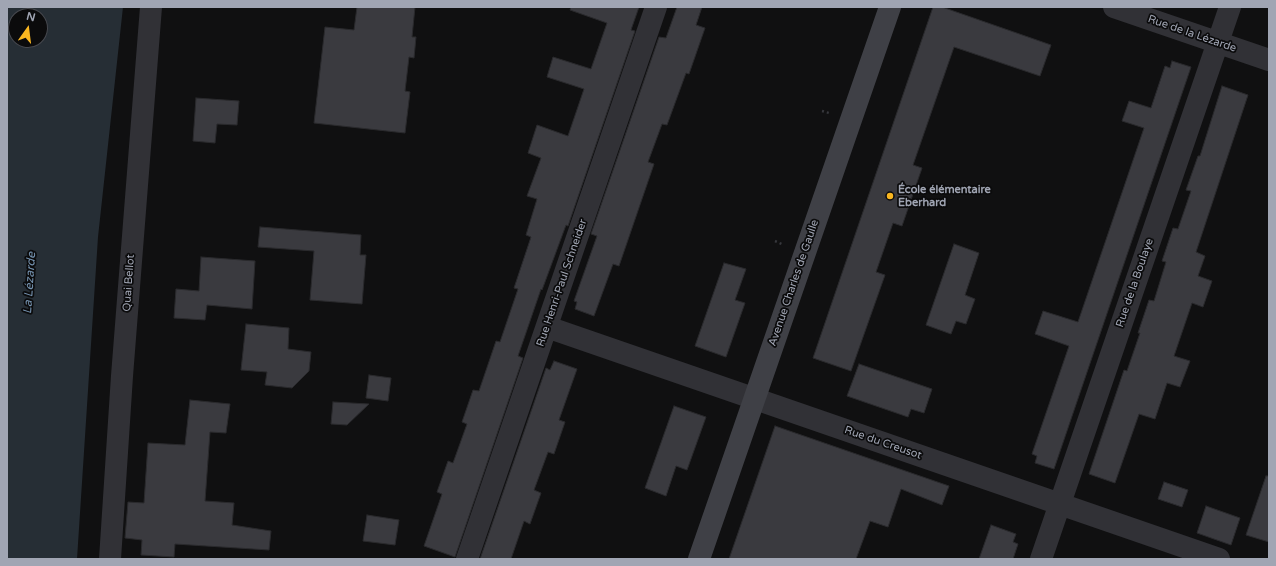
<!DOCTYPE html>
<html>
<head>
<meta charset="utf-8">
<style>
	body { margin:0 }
	#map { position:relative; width:1276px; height:566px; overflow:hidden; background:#101011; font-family:"Varela Round",sans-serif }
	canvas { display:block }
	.frame { position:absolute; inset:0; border:8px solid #a0a5b3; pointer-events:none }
	.north { position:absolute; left:8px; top:8px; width:40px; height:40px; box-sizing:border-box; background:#0b0b0c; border:1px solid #47494f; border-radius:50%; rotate:14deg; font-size:11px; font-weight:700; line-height:16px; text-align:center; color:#a0a5b3 }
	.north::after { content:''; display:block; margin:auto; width:14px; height:18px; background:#f9b620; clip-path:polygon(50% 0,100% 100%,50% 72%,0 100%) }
</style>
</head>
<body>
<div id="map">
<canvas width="1276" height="566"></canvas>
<div class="frame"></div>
<div class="north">N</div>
</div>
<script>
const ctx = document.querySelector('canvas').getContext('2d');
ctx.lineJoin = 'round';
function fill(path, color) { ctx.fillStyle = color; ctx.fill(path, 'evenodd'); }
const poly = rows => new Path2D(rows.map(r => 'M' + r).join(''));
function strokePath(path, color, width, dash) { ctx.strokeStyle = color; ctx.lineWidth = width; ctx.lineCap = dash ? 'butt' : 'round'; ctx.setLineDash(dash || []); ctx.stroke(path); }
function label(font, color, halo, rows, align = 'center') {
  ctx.font = font + ' "Varela Round",sans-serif'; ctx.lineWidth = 3.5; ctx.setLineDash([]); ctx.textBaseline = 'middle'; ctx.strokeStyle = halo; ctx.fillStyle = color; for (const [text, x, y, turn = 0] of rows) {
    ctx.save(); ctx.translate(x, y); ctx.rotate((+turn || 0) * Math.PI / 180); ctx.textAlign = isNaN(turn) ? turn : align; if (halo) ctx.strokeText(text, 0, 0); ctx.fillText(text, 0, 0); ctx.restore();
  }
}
const water = poly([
	[7,7,123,7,98,237,77,559,7,559],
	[16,16,40,16,40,40,16,40]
]);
const building = poly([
	[357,7,415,7,412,37,416,37,414,58,409,57,405,91,410,92,405,133,314,123,325,27,354,30,357,7],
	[571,7,639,7,632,27,631,30,635,31,568,226,566,225,542,290,541,289,518,356,523,358,455,557,424,546,442,494,437,492,448,461,453,463,467,424,462,422,473,390,479,391,496,341,500,342,518,289,514,288,531,237,526,235,537,199,527,196,541,158,528,153,537,125,568,136,584,89,547,77,553,57,591,69,607,23,570,10,571,7],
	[677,7,702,7,696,25,705,28,689,74,686,73,667,125,662,124,648,162,654,164,619,266,613,264,594,316,575,309,577,302,574,301,597,236,591,234,659,37,666,38,677,7],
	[933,7,942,7,1051,45,1040,76,954,47,913,165,922,168,902,226,893,223,876,272,885,275,851,371,813,358,933,7],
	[1172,61,1191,67,1054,469,1035,463,1037,456,1032,454,1069,346,1035,334,1043,311,1078,322,1144,128,1122,121,1129,101,1151,108,1165,66,1170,68,1172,61],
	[1222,86,1248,95,1196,252,1205,256,1198,276,1212,281,1203,307,1192,303,1174,356,1190,361,1180,387,1167,383,1155,419,1139,414,1115,483,1089,474,1124,370,1127,371,1140,333,1138,333,1149,300,1154,301,1166,262,1162,261,1173,228,1178,229,1191,191,1186,190,1198,156,1200,156,1222,86],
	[196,98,239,101,237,125,217,124,215,143,193,141,196,98],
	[260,227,361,235,360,255,366,255,362,304,310,300,314,251,258,247,260,227],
	[954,244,979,253,965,295,975,299,966,324,956,321,951,334,926,325,954,244],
	[201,257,255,261,252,309,207,305,205,320,174,318,176,289,199,291,201,257],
	[724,263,746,269,735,300,745,303,726,357,695,346,724,263],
	[246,324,289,328,288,349,311,352,309,371,292,388,265,385,267,372,241,370,246,324],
	[554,361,577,369,559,420,565,422,554,454,548,452,534,490,541,493,530,524,524,521,511,559,480,559,546,368,550,370,554,361],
	[859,364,932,389,924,413,911,409,908,417,847,396,859,364],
	[369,375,391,378,388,401,366,398,369,375],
	[190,400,230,404,226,433,210,432,205,501,234,503,232,525,271,531,269,550,175,544,174,557,141,555,142,540,125,538,128,502,144,503,148,443,185,445,190,400],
	[333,402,369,404,347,425,331,424,333,402],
	[674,406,706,417,687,470,676,466,666,496,645,488,674,406],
	[775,426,949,486,942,505,901,489,888,527,870,521,856,559,729,559,775,426],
	[1266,476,1269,476,1269,542,1246,535,1266,476],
	[1164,482,1188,490,1182,507,1158,499,1164,482],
	[1206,506,1240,518,1231,545,1197,533,1206,506],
	[367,515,399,520,395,545,363,541,367,515],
	[991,525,1016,534,1013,542,1018,544,1013,559,979,559,991,525]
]);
const path = poly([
	[822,111,829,113],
	[775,241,784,245]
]);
const street = poly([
	[1114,7,1269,60],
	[547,327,1219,559],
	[110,559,122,376,151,7],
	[467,559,656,7],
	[1041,559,1230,7]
]);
const secondary = poly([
	[699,559,890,7]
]);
const markers = [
	[890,196,4,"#f9b620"]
];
const streetNames = [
	["Rue de la Lézarde",1192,34,19],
	["Quai Bellot",129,283,-86],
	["Rue Henri-Paul Schneider",562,283,-71],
	["Avenue Charles de Gaulle",794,283,-71],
	["Rue de la Boulaye",1135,283,-71],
	["Rue du Creusot",883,443,19]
];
const poiNames = [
	["École élémentaire",898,190],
	["Eberhard",898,203]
];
const waterNames = [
	["La Lézarde",30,283,-86]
];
fill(water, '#262e35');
fill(building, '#3a3a3f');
strokePath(building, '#2a2a2d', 1);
strokePath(path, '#37383d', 2.5, [2, 3]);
strokePath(street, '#313136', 22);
strokePath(secondary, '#3f4046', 22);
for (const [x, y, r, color] of markers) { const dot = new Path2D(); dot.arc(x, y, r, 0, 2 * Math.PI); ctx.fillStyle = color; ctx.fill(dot); strokePath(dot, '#0b0b0c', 1.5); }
label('11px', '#a0a5b3', '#0b0b0c', streetNames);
label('bold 11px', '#a0a5b3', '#0b0b0c', poiNames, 'left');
label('italic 12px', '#7593b0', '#0b0b0c', waterNames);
</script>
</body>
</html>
